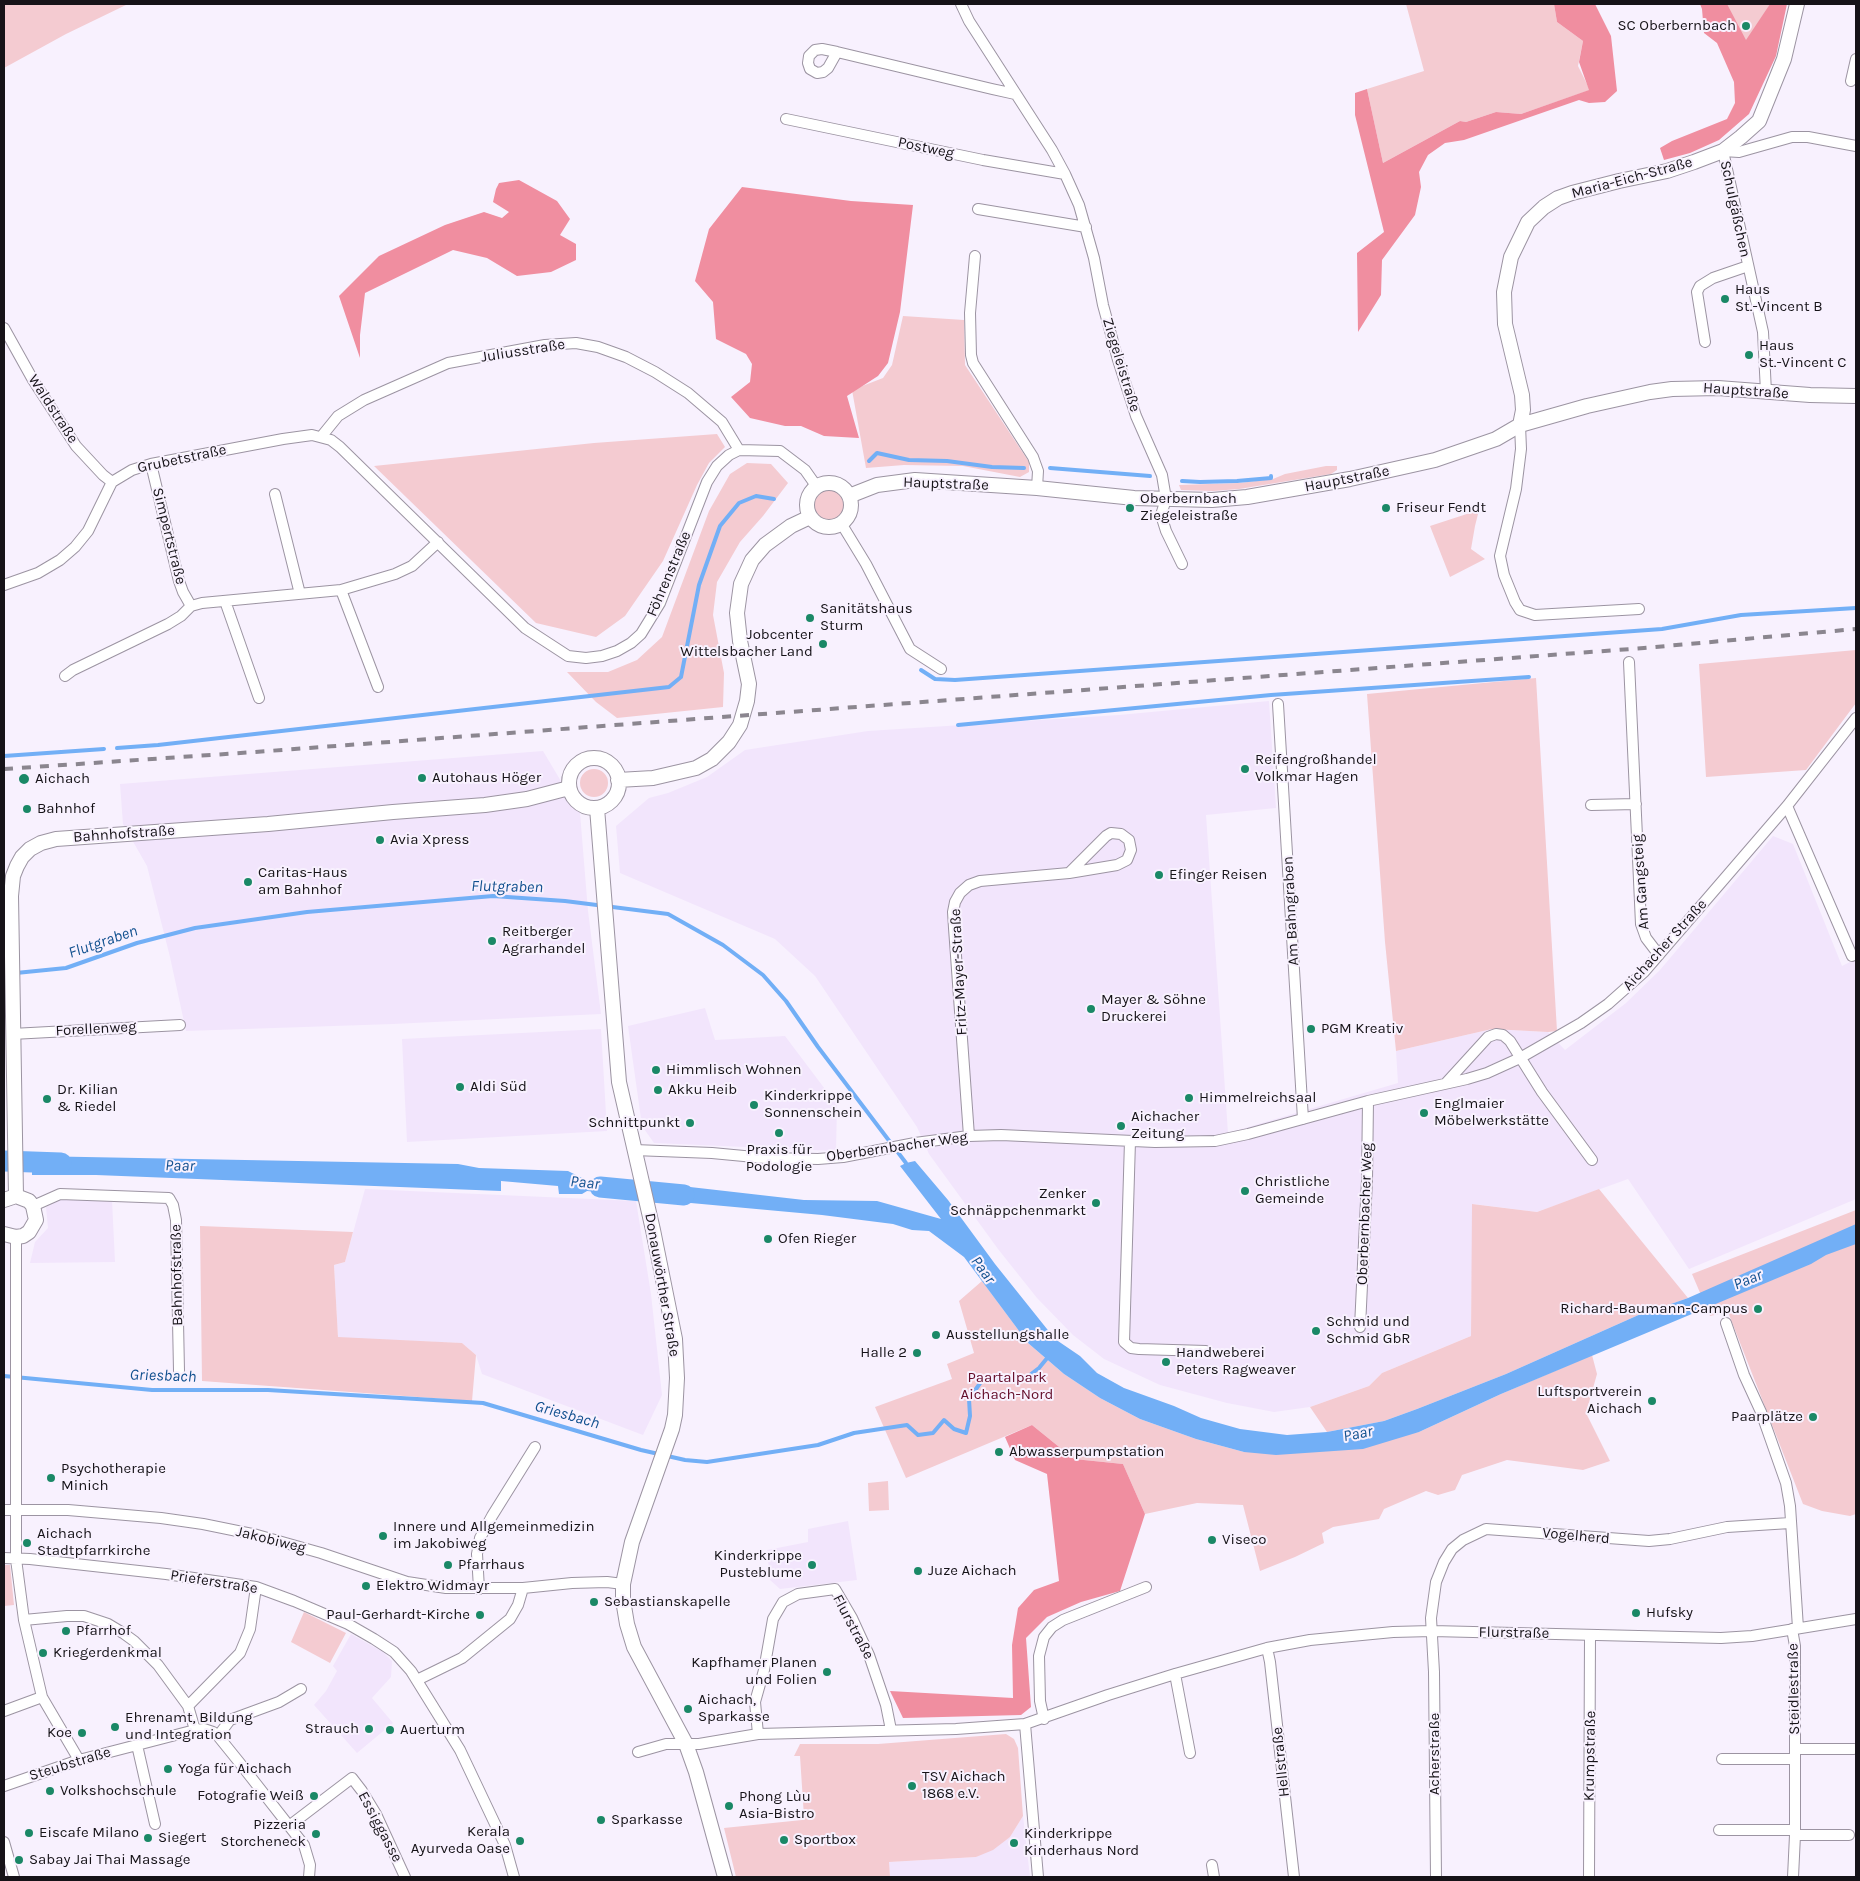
<!DOCTYPE html>
<html>
<head>
<meta charset="utf-8">
<style>
	body { margin:0 }
	#map { position:relative; width:1860px; height:1881px; overflow:hidden; background:#f8f1fe; font-family:Karla,sans-serif }
	canvas { display:block }
	.frame { position:absolute; inset:0; border:5px solid #161318; pointer-events:none }
</style>
</head>
<body>
<div id="map">
<canvas width="1860" height="1881"></canvas>
<div class="frame"></div>
</div>
<script>
const ctx = document.querySelector('canvas').getContext('2d');
ctx.lineJoin = 'round';
function fill(path, color) { ctx.fillStyle = color; ctx.fill(path, 'evenodd'); }
const poly = rows => new Path2D(rows.map(r => 'M' + r).join(''));
function strokePath(path, color, width, dash) { ctx.strokeStyle = color; ctx.lineWidth = width; ctx.lineCap = dash ? 'butt' : 'round'; ctx.setLineDash(dash || []); ctx.stroke(path); }
function label(font, color, halo, rows, align = 'center') {
  ctx.font = font + ' Karla,sans-serif'; ctx.lineWidth = 4; ctx.setLineDash([]); ctx.textBaseline = 'middle'; ctx.strokeStyle = halo; ctx.fillStyle = color; for (const [text, x, y, turn = 0] of rows) {
    ctx.save(); ctx.translate(x, y); ctx.rotate((+turn || 0) * Math.PI / 180); ctx.textAlign = isNaN(turn) ? turn : align; if (halo) ctx.strokeText(text, 0, 0); ctx.fillText(text, 0, 0); ctx.restore();
  }
}
const built = poly([
	[1269,701,1276,808,1206,815,1228,1133,1398,1083,1396,1051,1492,1029,1548,1032,1565,1050,1626,1003,1660,970,1773,836,1793,844,1842,966,1856,959,1856,1199,1689,1269,1628,1179,1537,1212,1473,1204,1471,1336,1382,1373,1369,1386,1310,1407,1274,1412,1227,1403,1160,1385,1104,1359,1073,1335,1037,1298,998,1249,929,1154,917,1127,815,976,775,939,620,873,616,826,649,798,668,793,707,777,745,750,868,731,1119,715],
	[543,751,580,813,588,911,601,1014,393,1024,186,1031,170,957,147,866,123,824,120,784],
	[705,1008,715,1040,785,1036,837,1105,836,1151,654,1143,642,1126,628,1026],
	[601,1029,607,1131,407,1142,402,1039],
	[365,1189,636,1201,651,1294,662,1395,643,1435,482,1374,476,1355,462,1343,338,1338,334,1265,345,1262],
	[61,1199,112,1200,115,1262,30,1263,35,1242,48,1228,46,1207],
	[848,1521,857,1580,780,1589,770,1580,767,1550,808,1542,808,1529],
	[351,1634,383,1652,392,1661,391,1677,372,1698,393,1723,357,1753,314,1705,326,1691,337,1671,333,1666],
	[1023,1816,1030,1877,890,1877,888,1862,976,1857,1010,1837]
]);
const green = poly([
	[4,4,128,4,66,34,4,68],
	[1406,4,1554,4,1557,22,1583,41,1578,66,1590,90,1521,114,1496,112,1466,122,1460,121,1383,163,1367,89,1424,71],
	[1719,4,1770,4,1747,49],
	[903,316,964,320,965,365,1029,462,1029,472,1020,477,963,466,904,465,866,468,852,390,883,378,892,365],
	[717,434,725,447,709,463,697,485,663,561,625,616,596,637,536,623,374,466,594,443],
	[747,463,771,464,788,483,763,516,740,542,717,582,713,615,724,673,723,707,617,718,596,702,567,672,608,672,637,660,662,637,709,511,730,474],
	[1326,466,1337,466,1337,470,1331,474,1239,489,1213,491,1181,490,1179,485,1239,483,1273,479,1285,474],
	'813 505a16 16 0 1 1 32 0a16 16 0 1 1-32 0Z',
	[1479,510,1475,526,1471,549,1485,559,1450,577,1430,526],
	[1856,650,1856,703,1806,770,1706,777,1699,664],
	[1536,678,1557,1031,1548,1032,1492,1029,1396,1051,1385,942,1367,694],
	'580 783a14 14 0 1 1 28 0a14 14 0 1 1-28 0Z',
	[1599,1189,1688,1298,1668,1305,1665,1308,1654,1312,1643,1313,1506,1374,1417,1409,1384,1421,1327,1432,1310,1407,1369,1386,1382,1373,1471,1336,1472,1204,1537,1212],
	[1856,1210,1856,1514,1850,1516,1822,1511,1803,1504,1728,1312,1710,1316,1692,1274],
	[200,1226,353,1232,345,1262,334,1265,338,1337,462,1343,476,1355,472,1401,202,1381],
	[982,1281,1028,1343,1064,1374,1100,1398,1140,1419,1196,1439,1244,1452,1419,1432,1501,1394,1592,1355,1597,1374,1586,1413,1610,1461,1583,1470,1507,1460,1462,1475,1455,1490,1438,1495,1426,1491,1384,1509,1379,1519,1333,1527,1322,1533,1324,1543,1295,1557,1260,1571,1243,1505,1197,1503,1145,1514,1123,1464,1074,1459,1032,1425,906,1478,875,1407,952,1379,947,1364,974,1353,959,1301],
	[888,1481,889,1510,869,1511,868,1483],
	[4,1565,10,1565,14,1605,4,1606],
	[304,1612,346,1633,330,1663,291,1642],
	[1006,1734,1014,1739,1018,1748,1023,1816,1010,1837,993,1850,976,1857,889,1862,890,1877,736,1877,724,1828,802,1820,804,1817,800,1756,794,1756,800,1744,878,1744]
]);
const forest = poly([
	[1554,4,1595,4,1611,36,1617,91,1605,102,1589,103,1579,100,1464,140,1445,143,1428,155,1419,172,1421,187,1415,215,1382,260,1381,295,1358,332,1357,253,1384,232,1355,115,1355,93,1367,89,1383,163,1460,121,1466,122,1496,112,1521,114,1589,90,1579,62,1583,41,1557,22],
	[1700,4,1727,4,1746,40,1770,4,1787,4,1776,56,1749,114,1719,140,1690,153,1664,160,1660,148,1672,141,1727,119,1735,103,1734,82,1717,43,1704,33,1702,9],
	[519,180,557,201,570,219,560,235,576,244,576,260,551,272,517,276,487,258,453,250,365,293,360,335,360,358,339,296,379,256,445,225,484,212,502,218,509,212,493,202,496,189,499,183],
	[742,187,851,201,913,205,900,312,888,363,878,376,847,396,859,438,824,436,801,426,785,426,750,418,731,397,750,382,752,364,746,354,716,339,713,302,695,281,709,229],
	[1032,1425,1074,1459,1123,1464,1145,1514,1120,1591,1081,1602,1047,1617,1026,1638,1031,1707,1021,1715,903,1718,890,1691,1013,1698,1012,1645,1018,1608,1034,1590,1059,1581,1047,1474,1015,1460,1005,1437]
]);
const water = poly([
	[32,1156,458,1164,479,1168,568,1171,586,1180,627,1184,630,1195,587,1191,582,1194,559,1194,558,1186,501,1181,501,1191,96,1175,32,1175],
	[915,1161,948,1200,995,1264,1055,1339,1080,1356,1097,1373,1124,1388,1174,1406,1201,1418,1240,1429,1287,1435,1327,1432,1384,1421,1417,1409,1506,1374,1643,1313,1654,1312,1665,1308,1668,1305,1688,1298,1856,1224,1856,1244,1826,1255,1811,1264,1501,1394,1419,1432,1363,1449,1276,1455,1244,1452,1196,1439,1140,1419,1100,1398,1064,1374,1028,1343,964,1257,929,1231,912,1230,893,1224,822,1215,658,1200,655,1183,804,1200,877,1201,941,1219,900,1166,906,1163]
]);
const stream = poly([
	[869,461,877,453,909,460,947,461,992,467,1024,468],
	[1050,468,1150,476],
	[1182,481,1200,482,1237,481,1271,478,1271,476],
	[921,670,935,679,955,680,1662,629,1741,615,1856,608],
	[958,725,1271,695,1529,677],
	[117,748,158,745,669,687,681,677,699,585,720,526,739,503,756,496,774,499],
	[4,756,104,749],
	[16,973,66,968,137,943,195,928,307,912,493,896,565,901,668,914,723,945,763,975,786,1001,818,1047,906,1163],
	[4,1376,152,1390,268,1390,483,1403,641,1450,685,1460,707,1462,818,1445,854,1433,907,1425,918,1435,933,1433,944,1420,954,1429,966,1433,970,1416,969,1399,983,1379,1026,1378,1039,1368,1048,1357]
]);
const river = poly([
	[4,1161,61,1163],
	[600,1187,684,1195]
]);
const street = poly([
	[961,4,969,21,1052,150,1065,174,1079,205,1094,258,1103,305,1118,360,1136,416,1162,475,1166,499,1161,515,1166,531,1182,564],
	[837,52,828,68,823,72,817,73,810,69,808,63,809,56,815,50,822,49,837,52,992,89,1015,94],
	[1851,81,1856,59],
	[786,119,983,160,1065,174],
	[978,209,1086,227],
	[975,256,970,313,971,355,973,363,1033,457,1038,471,1037,488],
	[4,328,33,380,76,446,103,475,112,482],
	[1705,342,1697,292,1700,286,1713,278,1748,266],
	[1766,392,1763,332,1723,151,1739,152,1792,137,1808,137,1856,146],
	[1520,425,1521,449,1516,489,1500,556,1504,575,1515,602,1520,610,1535,615,1639,609],
	[321,437,338,416,364,400,448,363,545,345,576,343,598,347,626,357,655,372,688,393,722,422,739,450],
	[151,464,179,581,183,592,191,606,202,603,341,590,395,574,412,566,438,542],
	[275,494,300,594],
	[841,523,866,564,910,649,941,669],
	[4,585,38,573,60,560,75,547,88,531,112,482,132,470,151,464,283,439,312,435,331,440,340,447,525,628,568,656,586,658,602,656,617,651,631,643,641,634,660,603,707,482,717,466,729,455,739,450,780,451,805,470,817,487],
	[341,590,378,687],
	[225,601,259,698],
	[1629,662,1641,924,1646,938,1659,955],
	[65,676,73,670,168,624,181,616,191,606],
	[1278,704,1303,1119],
	[1591,805,1636,804],
	[1787,806,1852,956],
	[1111,833,1121,834,1129,840,1131,850,1127,860,1117,865,1069,873,1106,836,1111,833],
	[12,1034,180,1025],
	[1446,1083,1488,1037,1496,1034,1503,1035,1510,1041,1542,1092,1592,1160],
	[969,1136,954,928,953,912,955,902,960,893,969,885,980,881,1069,873],
	[1130,1141,1124,1342,1131,1348,1139,1349,1206,1351],
	[634,1150,712,1153,765,1158,818,1159,843,1157,915,1143,969,1136,1001,1135,1155,1142,1215,1141,1248,1134,1368,1101,1467,1079,1487,1073,1520,1058,1581,1023,1608,1004,1644,972,1787,806,1856,718],
	[33,1206,60,1194,169,1198,173,1205,176,1220,179,1371],
	[16,1237,16,1559,24,1620,42,1697,79,1760],
	[1726,1323,1744,1375,1761,1412,1786,1483,1790,1506,1798,1628],
	[1360,1327,1367,1180,1368,1101],
	[4,1510,68,1510,161,1518,203,1524,257,1535,321,1553,407,1582,446,1588,523,1588,572,1583,607,1582,623,1584],
	[4,1558,30,1559,166,1574,256,1587,294,1601,348,1624,374,1639,394,1652,411,1671,460,1750,505,1845,514,1877],
	[479,1589,477,1554,480,1538,492,1516,535,1447],
	[24,1620,67,1616,84,1616,108,1624,123,1633,134,1641,158,1665,188,1706,195,1730],
	[1792,1629,1795,1646,1795,1835,1793,1877],
	[1267,1648,1270,1662,1294,1877],
	[1175,1674,1190,1753],
	[417,1680,462,1658,510,1619,518,1605,523,1588],
	[188,1706,240,1653,250,1629,256,1587],
	[4,1711,42,1697],
	[1044,1719,1040,1701,1039,1656,1044,1637,1052,1627,1063,1620,1146,1587],
	[1025,1724,1038,1877],
	[758,1734,755,1702,764,1670,773,1619,783,1602,798,1594,835,1589,852,1618,869,1655,886,1705,891,1730],
	[218,1736,230,1720,279,1702,301,1689],
	[137,1745,155,1824],
	[1795,1749,1854,1749],
	[638,1752,666,1744,699,1744,758,1734,956,1729,1025,1724,1108,1695,1175,1674,1267,1648,1310,1640,1393,1632,1432,1631,1721,1638,1752,1636,1856,1619],
	[1722,1759,1795,1759],
	[4,1786,79,1760,195,1730,204,1729,213,1732,218,1736,239,1762,304,1845,310,1865,309,1877],
	[289,1826,352,1778,362,1791,376,1814,405,1877],
	[1719,1830,1795,1830],
	[1795,1835,1849,1835],
	[4,1842,14,1877],
	[1212,1865,1214,1877],
	[1436,1877,1434,1672,1431,1618,1436,1582,1444,1562,1452,1549,1463,1540,1486,1529,1649,1541,1670,1539,1727,1527,1790,1523],
	[1589,1877,1590,1635]
]);
const secondary = poly([
	[1520,425,1523,410,1522,395,1505,324,1504,292,1511,257,1528,222,1544,207,1558,198,1572,193,1619,181,1667,171,1694,162,1723,151,1741,137,1759,121,1784,59,1797,4],
	'807 505a22 22 0 1 1 44 0a22 22 0 1 1-44 0Z',
	[849,496,877,485,915,480,1037,488,1134,498,1212,500,1247,497,1350,479,1435,460,1496,439,1520,425,1587,406,1650,392,1672,389,1718,388,1810,395,1856,396],
	'569 783a25 25 0 1 1 50 0a25 25 0 1 1-50 0Z',
	[618,780,653,778,696,768,712,759,729,742,740,725,747,701,749,684,740,641,737,613,741,584,752,560,765,545,791,526,810,517],
	[597,808,619,1082,653,1230,675,1339,677,1378,675,1415,672,1429,632,1542,623,1584,623,1600,627,1624,634,1647,686,1744,696,1772,725,1877],
	[16,1196,11,896,13,876,17,866,22,857,30,849,41,843,56,839,268,824,393,812,485,805,527,799,569,788],
	[4,1200,16,1196,29,1201,33,1206,36,1220,29,1232,23,1236,16,1237,4,1234]
]);
const rail = poly([
	[4,769,255,752,1644,648,1856,629]
]);
const markers = [
	[1746,26,5,"#1a8866"],
	[1725,299,5,"#1a8866"],
	[1749,355,5,"#1a8866"],
	[1130,508,5,"#1a8866"],
	[1386,508,5,"#1a8866"],
	[810,618,5,"#1a8866"],
	[823,644,5,"#1a8866"],
	[1245,769,5,"#1a8866"],
	[422,778,5,"#1a8866"],
	[24,779,6,"#1a8866"],
	[27,809,5,"#1a8866"],
	[380,840,5,"#1a8866"],
	[1159,875,5,"#1a8866"],
	[248,882,5,"#1a8866"],
	[492,941,5,"#1a8866"],
	[1091,1009,5,"#1a8866"],
	[1311,1029,5,"#1a8866"],
	[656,1070,5,"#1a8866"],
	[460,1087,5,"#1a8866"],
	[658,1090,5,"#1a8866"],
	[1189,1098,5,"#1a8866"],
	[47,1099,5,"#1a8866"],
	[754,1105,5,"#1a8866"],
	[1424,1113,5,"#1a8866"],
	[690,1123,5,"#1a8866"],
	[1121,1126,5,"#1a8866"],
	[779,1133,5,"#1a8866"],
	[1245,1191,5,"#1a8866"],
	[1096,1203,5,"#1a8866"],
	[768,1239,5,"#1a8866"],
	[1758,1309,5,"#1a8866"],
	[1316,1331,5,"#1a8866"],
	[936,1335,5,"#1a8866"],
	[917,1353,5,"#1a8866"],
	[1166,1362,5,"#1a8866"],
	[1652,1401,5,"#1a8866"],
	[1813,1417,5,"#1a8866"],
	[999,1452,5,"#1a8866"],
	[51,1478,5,"#1a8866"],
	[383,1536,5,"#1a8866"],
	[1212,1540,5,"#1a8866"],
	[27,1543,5,"#1a8866"],
	[448,1565,5,"#1a8866"],
	[812,1565,5,"#1a8866"],
	[918,1571,5,"#1a8866"],
	[366,1586,5,"#1a8866"],
	[594,1602,5,"#1a8866"],
	[1636,1613,5,"#1a8866"],
	[480,1615,5,"#1a8866"],
	[66,1631,5,"#1a8866"],
	[43,1653,5,"#1a8866"],
	[827,1672,5,"#1a8866"],
	[688,1709,5,"#1a8866"],
	[115,1727,5,"#1a8866"],
	[369,1729,5,"#1a8866"],
	[390,1730,5,"#1a8866"],
	[82,1733,5,"#1a8866"],
	[168,1769,5,"#1a8866"],
	[912,1786,5,"#1a8866"],
	[50,1791,5,"#1a8866"],
	[314,1796,5,"#1a8866"],
	[729,1806,5,"#1a8866"],
	[601,1820,5,"#1a8866"],
	[29,1833,5,"#1a8866"],
	[316,1834,5,"#1a8866"],
	[148,1838,5,"#1a8866"],
	[784,1840,5,"#1a8866"],
	[520,1841,5,"#1a8866"],
	[1014,1843,5,"#1a8866"],
	[19,1860,5,"#1a8866"]
];
const poiNames = [
	["SC Oberbernbach",1736,26,"right"],
	["Haus",1735,290],
	["St.-Vincent B",1735,307],
	["Haus",1759,346],
	["St.-Vincent C",1759,363],
	["Oberbernbach",1140,499],
	["Ziegeleistraße",1140,516],
	["Friseur Fendt",1396,508],
	["Sanitätshaus",820,609],
	["Sturm",820,626],
	["Jobcenter",813,635,"right"],
	["Wittelsbacher Land",813,652,"right"],
	["Reifengroßhandel",1255,760],
	["Volkmar Hagen",1255,777],
	["Autohaus Höger",432,778],
	["Aichach",35,779],
	["Bahnhof",37,809],
	["Avia Xpress",390,840],
	["Caritas-Haus",258,873],
	["am Bahnhof",258,890],
	["Efinger Reisen",1169,875],
	["Reitberger",502,932],
	["Agrarhandel",502,949],
	["Mayer & Söhne",1101,1000],
	["Druckerei",1101,1017],
	["PGM Kreativ",1321,1029],
	["Himmlisch Wohnen",666,1070],
	["Aldi Süd",470,1087],
	["Dr. Kilian",57,1090],
	["& Riedel",57,1107],
	["Akku Heib",668,1090],
	["Kinderkrippe",764,1096],
	["Sonnenschein",764,1113],
	["Himmelreichsaal",1199,1098],
	["Englmaier",1434,1104],
	["Möbelwerkstätte",1434,1121],
	["Aichacher",1131,1117],
	["Zeitung",1131,1134],
	["Schnittpunkt",680,1123,"right"],
	["Praxis für",779,1150,"center"],
	["Podologie",779,1167,"center"],
	["Christliche",1255,1182],
	["Gemeinde",1255,1199],
	["Zenker",1086,1194,"right"],
	["Schnäppchenmarkt",1086,1211,"right"],
	["Ofen Rieger",778,1239],
	["Richard-Baumann-Campus",1748,1309,"right"],
	["Schmid und",1326,1322],
	["Schmid GbR",1326,1339],
	["Ausstellungshalle",946,1335],
	["Halle 2",907,1353,"right"],
	["Handweberei",1176,1353],
	["Peters Ragweaver",1176,1370],
	["Luftsportverein",1642,1392,"right"],
	["Aichach",1642,1409,"right"],
	["Paarplätze",1803,1417,"right"],
	["Abwasserpumpstation",1009,1452],
	["Psychotherapie",61,1469],
	["Minich",61,1486],
	["Innere und Allgemeinmedizin",393,1527],
	["im Jakobiweg",393,1544],
	["Aichach",37,1534],
	["Stadtpfarrkirche",37,1551],
	["Viseco",1222,1540],
	["Kinderkrippe",802,1556,"right"],
	["Pusteblume",802,1573,"right"],
	["Pfarrhaus",458,1565],
	["Juze Aichach",928,1571],
	["Elektro Widmayr",376,1586],
	["Sebastianskapelle",604,1602],
	["Hufsky",1646,1613],
	["Paul-Gerhardt-Kirche",470,1615,"right"],
	["Pfarrhof",76,1631],
	["Kriegerdenkmal",53,1653],
	["Kapfhamer Planen",817,1663,"right"],
	["und Folien",817,1680,"right"],
	["Aichach,",698,1700],
	["Sparkasse",698,1717],
	["Ehrenamt, Bildung",125,1718],
	["und Integration",125,1735],
	["Strauch",359,1729,"right"],
	["Auerturm",400,1730],
	["Koe",72,1733,"right"],
	["Yoga für Aichach",178,1769],
	["TSV Aichach",922,1777],
	["1868 e.V.",922,1794],
	["Volkshochschule",60,1791],
	["Fotografie Weiß",304,1796,"right"],
	["Phong Lùu",739,1797],
	["Asia-Bistro",739,1814],
	["Sparkasse",611,1820],
	["Pizzeria",306,1825,"right"],
	["Storcheneck",306,1842,"right"],
	["Kerala",510,1832,"right"],
	["Ayurveda Oase",510,1849,"right"],
	["Eiscafe Milano",39,1833],
	["Kinderkrippe",1024,1834],
	["Kinderhaus Nord",1024,1851],
	["Siegert",158,1838],
	["Sportbox",794,1840],
	["Sabay Jai Thai Massage",29,1860]
];
const streetNames = [
	["Postweg",926,148,12],
	["Maria-Eich-Straße",1632,178,-15],
	["Schulgäßchen",1735,209,78],
	["Juliusstraße",523,351,-9],
	["Ziegeleistraße",1121,365,73],
	["Hauptstraße",1746,391,4],
	["Waldstraße",53,409,57],
	["Grubetstraße",182,459,-12],
	["Hauptstraße",1347,479,-11],
	["Hauptstraße",946,484,2],
	["Simpertstraße",169,536,76],
	["Föhrenstraße",669,574,-67],
	["Bahnhofstraße",124,834,-4],
	["Am Gangsteig",1641,882,-94],
	["Am Bahngraben",1291,911,-93],
	["Aichacher Straße",1665,945,-48],
	["Fritz-Mayer-Straße",959,972,-93],
	["Forellenweg",96,1029,-3],
	["Oberbernbacher Weg",897,1147,-8],
	["Oberbernbacher Weg",1365,1214,-88],
	["Bahnhofstraße",177,1275,-91],
	["Donauwörther Straße",662,1285,80],
	["Vogelherd",1576,1536,5],
	["Jakobiweg",271,1540,14],
	["Prieferstraße",214,1582,9],
	["Flurstraße",853,1627,62],
	["Flurstraße",1514,1633,1],
	["Steidlestraße",1794,1689,-91],
	["Acherstraße",1435,1754,-90],
	["Krumpstraße",1590,1756,-89],
	["Hellstraße",1281,1762,-96],
	["Steubstraße",70,1764,-17],
	["Essiggasse",380,1827,62]
];
const parkNames = [
	["Paartalpark",1007,1378],
	["Aichach-Nord",1007,1395]
];
const waterNames = [
	["Flutgraben",507,887,1],
	["Flutgraben",103,942,-19],
	["Paar",180,1166,1],
	["Paar",585,1183,6],
	["Paar",983,1270,54],
	["Paar",1748,1280,-22],
	["Griesbach",163,1376,2],
	["Griesbach",567,1415,16],
	["Paar",1358,1434,-11]
];
fill(built, '#f2e5fc');
fill(green, '#f4cbd1');
fill(forest, '#f08ea0');
fill(water, '#72aff6');
strokePath(stream, '#72aff6', 4);
strokePath(river, '#72aff6', 21);
strokePath(street, '#9c94a2', 12);
strokePath(secondary, '#9c94a2', 16);
strokePath(street, '#fff', 10);
strokePath(secondary, '#fff', 14);
strokePath(rail, '#8b868f', 4, [9, 9]);
for (const [x, y, r, color] of markers) { const dot = new Path2D(); dot.arc(x, y, r, 0, 2 * Math.PI); ctx.fillStyle = color; ctx.fill(dot); strokePath(dot, '#f8f1fe', 2); }
label('15px', '#161318', '#f8f1fe', poiNames, 'left');
label('15px', '#161318', '#f8f1fe', streetNames);
label('15px', '#640c29', '#f8f1fe', parkNames);
label('italic 16px', '#11508f', '#f8f1fe', waterNames);
</script>
</body>
</html>
